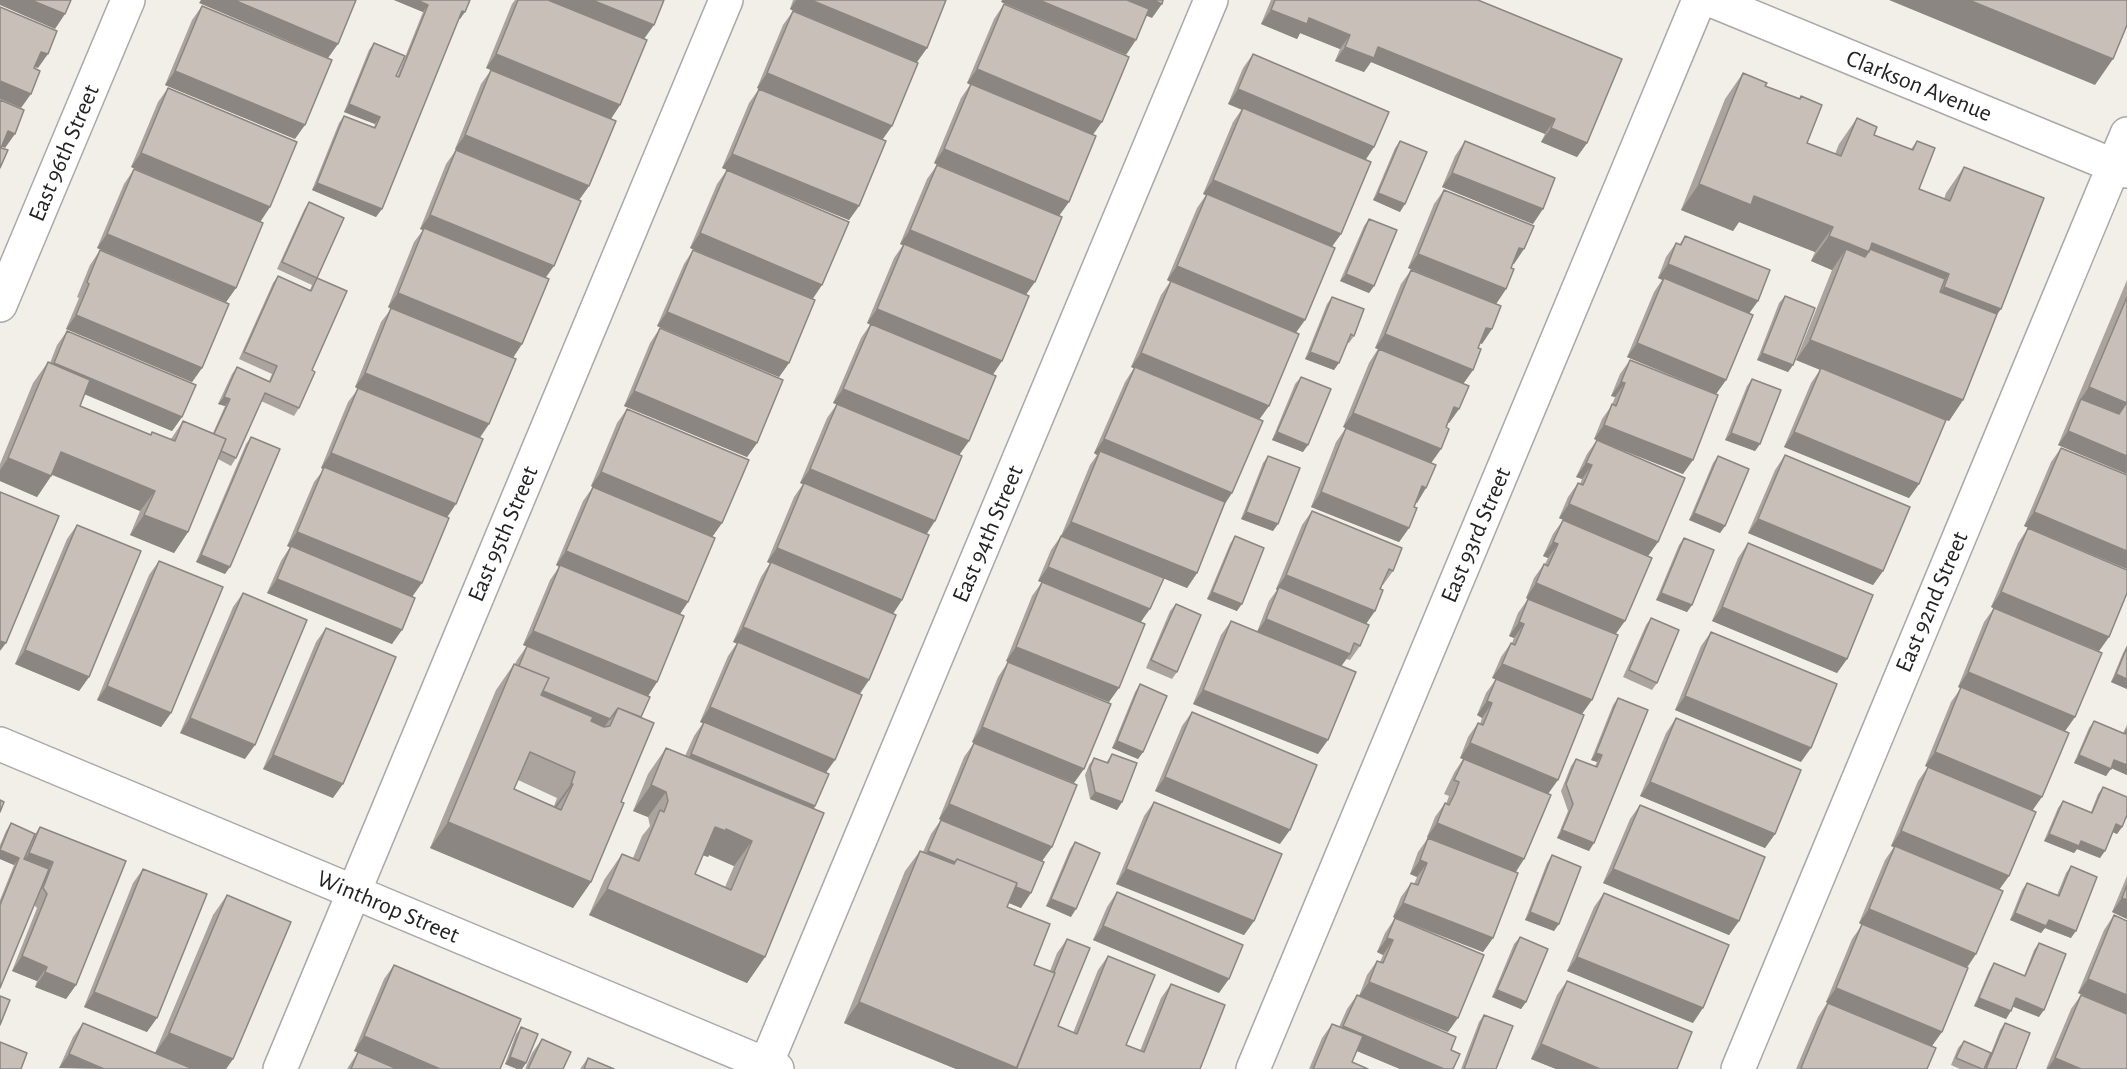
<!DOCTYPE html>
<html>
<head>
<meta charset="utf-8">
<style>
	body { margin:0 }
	canvas { display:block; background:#f2efe9 }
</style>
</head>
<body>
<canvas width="2127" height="1069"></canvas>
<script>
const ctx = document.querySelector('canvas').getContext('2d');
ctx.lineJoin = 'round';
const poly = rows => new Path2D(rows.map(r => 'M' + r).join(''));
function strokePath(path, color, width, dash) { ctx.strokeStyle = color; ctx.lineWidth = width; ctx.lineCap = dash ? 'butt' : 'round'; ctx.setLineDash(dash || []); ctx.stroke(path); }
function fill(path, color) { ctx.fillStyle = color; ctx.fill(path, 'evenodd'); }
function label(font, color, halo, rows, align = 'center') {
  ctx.font = font + ' "Alegreya Sans",sans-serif'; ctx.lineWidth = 4.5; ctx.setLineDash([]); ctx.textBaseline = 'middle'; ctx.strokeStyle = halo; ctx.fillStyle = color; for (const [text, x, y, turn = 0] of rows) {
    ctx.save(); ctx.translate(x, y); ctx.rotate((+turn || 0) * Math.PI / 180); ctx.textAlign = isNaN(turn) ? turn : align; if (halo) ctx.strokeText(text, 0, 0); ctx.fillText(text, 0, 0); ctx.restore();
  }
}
const minor = poly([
	[1711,0,2127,171],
	[0,305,128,0],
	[0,744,777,1069],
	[280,1069,726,0],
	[764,1069,1211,0],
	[1253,1069,1699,0],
	[1738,1069,2127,134]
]);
const wall = poly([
	[394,0,470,0,460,19,459,19,376,217,312,190,339,123,344,116,374,127,375,124,344,112,369,50,374,43,397,77,423,12],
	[515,0,518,0,644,39,620,105,611,119,589,186,579,200,455,149,481,84,491,70,486,68,512,4],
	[793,0,946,0,927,48,917,62,892,126,882,140,859,206,849,220,722,168,749,103,759,89,844,124,757,88,783,25,793,11,790,9],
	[1271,0,1478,0,1587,143,1577,157,1541,142,1545,134,1371,62,1364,72,1335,61,1340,49,1300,33,1297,39,1261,24],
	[1004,4,1093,135,992,375,969,441,959,455,926,534,902,600,893,614,869,680,860,694,826,773,765,957,747,983,589,915,604,880,622,854,633,858,642,836,650,826,648,817,633,811,648,774,666,748,685,756,694,736,703,723,700,722,728,656,737,643,733,642,761,577,770,563,767,562,794,497,803,484,800,483,827,418,837,404,833,403,861,338,870,325,867,323,894,258,903,245,900,244,927,179,937,165,934,163,961,98,970,85,967,83,994,19],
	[703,855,708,857,709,855,734,866,725,887,695,874],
	[202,6,295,139,165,85,192,20],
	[1253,54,1374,147,1366,159,1341,234,1332,246,1305,320,1295,333,1259,419,1232,493,1225,504,1197,573,1187,588,1163,578,1141,622,1109,702,1006,661,1032,596,1042,582,1038,581,1051,550,1061,536,1090,465,1097,455,1094,453,1125,382,1134,368,1131,367,1161,295,1170,282,1167,280,1197,208,1206,195,1203,194,1233,122,1242,109,1228,104,1243,68],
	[1743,73,1765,86,1799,99,1801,96,1807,143,1835,154,1839,144,1857,118,1874,135,1911,149,1917,141,1919,189,1944,199,1946,193,1964,167,1997,314,1963,400,1949,421,1922,410,1919,484,1909,498,1784,447,1811,383,1820,370,1796,360,1832,270,1811,261,1815,252,1739,222,1733,231,1681,210,1725,99],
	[168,88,270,207,260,222,131,167,158,102],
	[1400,141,1400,212,1373,200,1395,148],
	[1465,141,1533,224,1442,187,1455,156],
	[456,150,546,278,522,344,513,358,489,424,480,438,447,517,392,644,267,593,281,561,290,547,287,546,314,482,324,469,321,468,348,402,358,389,355,387,381,322,391,309,388,307,414,242,423,230,420,229,446,164],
	[134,169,236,288,226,302,97,248,124,184],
	[727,170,812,299,789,363,779,377,657,326,684,264,693,250,749,273,690,248,717,184],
	[1444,190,1514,264,1513,263,1511,268,1506,289,1496,304,1408,268,1434,204],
	[309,202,317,278,312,370,299,408,294,416,261,401,236,458,231,466,218,459,188,532,174,553,130,535,140,511,52,475,37,497,0,481,0,464,33,383,48,362,50,363,57,345,67,331,182,417,172,431,84,394,80,406,150,435,152,432,171,439,183,421,213,433,225,406,218,404,232,374,237,367,269,381,272,374,239,359,273,283,278,276,310,290,312,285,277,269,304,210],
	[1369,219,1374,286,1369,293,1340,281,1364,226],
	[1685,236,1758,301,1749,313,1726,380,1716,394,1627,357,1654,292,1662,280,1658,278,1666,257,1676,243,1679,245],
	[100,250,202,368,192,382,66,329,79,298,77,297,90,265],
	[1411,270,1482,344,1480,343,1478,348,1473,370,1463,384,1459,409,1449,423,1448,423,1441,449,1431,463,1417,503,1416,502,1414,507,1409,528,1399,542,1311,507,1336,442,1346,428,1343,427,1369,363,1378,349,1375,348,1401,284],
	[2127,280,2127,474,2058,445],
	[1785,296,1793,365,1788,372,1757,360,1779,303],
	[1332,297,1354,336,1349,343,1347,342,1334,370,1305,359,1327,304],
	[660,328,757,443,747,457,624,406,650,343],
	[1630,360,1683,474,1594,439,1602,419,1612,405,1615,397,1611,396,1620,374],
	[1301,377,1303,452,1272,440,1295,384],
	[1752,379,1760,444,1755,451,1725,440,1747,386],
	[627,409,722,523,712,537,688,602,680,614,657,682,648,696,641,717,621,802,591,882,573,908,430,848,496,690,514,664,515,664,517,660,527,646,523,645,550,580,559,567,556,565,583,501,593,487,591,486,617,423],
	[518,780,557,798,554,806,514,789],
	[251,437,225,574,196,562,246,444],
	[1597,440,1658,542,1648,556,1559,518,1568,497,1578,483,1580,484,1582,479,1576,477,1587,454],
	[2061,448,2127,569,2024,526,2051,462],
	[1785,455,1883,571,1873,585,1748,533,1775,470],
	[1268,456,1273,531,1241,519,1263,463],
	[1718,456,1725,526,1720,533,1689,520,1713,463],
	[1312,511,1393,571,1383,585,1382,585,1375,611,1366,624,1360,646,1350,660,1346,659,1341,666,1318,754,1193,704,1221,635,1231,621,1257,632,1269,601,1277,590,1276,589,1302,525],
	[1563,520,1616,634,1548,794,1524,859,1516,872,1493,938,1483,952,1393,917,1401,897,1411,883,1414,884,1417,877,1410,874,1418,852,1428,838,1438,842,1427,837,1435,817,1445,803,1446,804,1449,796,1444,794,1454,773,1463,759,1460,758,1468,737,1478,723,1480,724,1482,718,1477,715,1486,693,1496,679,1492,678,1501,657,1511,643,1512,643,1514,638,1509,636,1518,613,1528,599,1550,608,1526,598,1534,578,1544,564,1545,564,1548,558,1543,556,1553,534],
	[77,525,89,677,79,691,15,664,67,539],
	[2028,528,2109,637,2099,651,1991,607,2018,543],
	[1235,536,1237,611,1207,599,1230,544],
	[1684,538,1692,605,1687,612,1656,600,1679,545],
	[1748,543,1847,659,1837,673,1712,621,1738,558],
	[159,561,171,713,161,727,97,700,149,575],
	[243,593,245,759,180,733,233,607],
	[1176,604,1177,672,1172,679,1146,668,1170,611],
	[1994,608,2075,717,2065,731,2033,810,2009,876,1999,889,1976,954,1967,968,1932,1046,1927,1069,1796,1069,1818,1017,1827,1003,1826,1002,1852,939,1862,925,1859,923,1885,860,1894,847,1891,846,1918,781,1928,767,1925,766,1951,702,1961,688,1958,687,1984,622],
	[1651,618,1657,683,1652,690,1623,677,1646,625],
	[326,628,333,798,263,769,316,642],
	[1711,632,1801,762,1675,710,1701,646],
	[2127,646,2127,689,2111,682,2123,653],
	[1008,662,1074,783,972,742,998,677],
	[1140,684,1143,752,1138,759,1112,748,1135,692],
	[1618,698,1589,851,1557,838,1568,811,1561,791,1571,766,1576,759,1595,766,1597,762,1591,760,1613,705],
	[1192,712,1280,844,1155,791,1182,726],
	[1676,718,1775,834,1765,848,1640,796,1666,733],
	[2094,721,2123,733,2127,725,2127,775,2111,768,2106,776,2074,763,2089,728],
	[974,743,1052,847,1042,861,1021,908,1009,903,1007,907,1034,965,1050,971,1057,953,1067,939,1058,1026,1073,1033,1098,970,1108,956,1126,1045,1140,1051,1161,998,1171,984,1200,1069,956,1069,844,1023,905,871,920,851,923,852,931,834,941,820,959,827,939,819,964,757],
	[1112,754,1122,802,1117,810,1090,799,1085,775,1089,765,1094,758,1106,763],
	[2103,787,2122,827,2117,834,2112,832,2100,858,2077,849,2074,853,2044,841,2058,808,2063,801,2091,812,2098,794],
	[1154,802,1254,921,1244,935,1116,884,1144,816],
	[1640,805,1739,921,1729,935,1603,883,1630,819],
	[11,823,35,834,40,827,126,861,76,985,66,999,35,987,37,981,12,971,37,908,34,905,0,988,0,900,14,865,0,859,0,845,6,831],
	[1075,842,1071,917,1046,906,1070,849],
	[1552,855,1554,931,1525,920,1547,863],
	[2071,866,2071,938,2045,928,2041,933,2010,920,2022,890,2027,883,2057,895,2066,873],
	[143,869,147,1032,84,1007,133,883],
	[2127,876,2127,919,2112,912],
	[1117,892,1219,993,1093,940,1107,907],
	[1604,893,1693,1023,1567,971,1594,907],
	[227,895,233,1059,226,1069,59,1068,73,1037,83,1023,155,1053,213,915],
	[2114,915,2127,1014,2078,993,2104,930],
	[1395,918,1448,1032,1359,996,1367,975,1377,961,1380,962,1383,955,1377,952,1385,933],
	[1520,937,1526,1002,1521,1009,1492,997,1514,944],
	[2039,943,2039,1017,2013,1006,2006,1019,1974,1006,1989,971,1994,963,2024,976,2034,950],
	[394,965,500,1069,347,1069,358,1052,365,1055,354,1051,384,979],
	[1567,981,1677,1069,1556,1069,1531,1059,1557,995],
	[1357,995,1451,1050,1453,1069,1400,1069,1357,1051,1352,1062,1368,1069,1309,1069,1322,1038,1332,1024,1339,1027,1347,1009],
	[2081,995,2127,1069,2046,1069,2071,1009],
	[1484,1015,1496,1069,1461,1069,1479,1022],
	[2005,1023,2016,1069,1960,1069,1951,1065,1958,1048,1964,1041,1991,1053,2000,1030],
	[521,1027,526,1063,522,1069,517,1069,505,1064,516,1034],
	[542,1039,563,1069,525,1069,532,1053],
	[588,1058,614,1069,580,1069]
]);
const shadedWall = poly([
	[0,0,31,0,65,14,55,29,0,5],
	[201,0,234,0,338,44,328,58,199,3],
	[394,0,417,0,428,5,423,12],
	[547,0,592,0,654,25,644,39],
	[796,0,811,0,927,48,917,62,790,9],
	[1002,0,1039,0,1136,40,1126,55,1001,2],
	[1120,0,1153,0,1162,4,1152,18,1117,4],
	[1889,0,1969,0,2113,59,2095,85],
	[1271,10,1309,18,1350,35,1340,49,1300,33,1297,39,1261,24],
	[462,11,465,12,460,19,457,19],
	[1345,47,1378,47,1555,119,1545,134,1371,62,1364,72,1335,61],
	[41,52,48,54,38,68,31,66],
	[496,54,620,105,610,120,486,68],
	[977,69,1102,122,1092,136,967,83],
	[175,71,305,125,295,139,165,85],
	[767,73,892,126,882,140,757,88],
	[0,81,31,94,21,108,0,99],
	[1238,89,1374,147,1364,162,1228,104],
	[349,104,380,117,375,124,344,112],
	[1551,128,1587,143,1577,157,1541,142],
	[8,131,15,134,5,148,0,146],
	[465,135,589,186,579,200,455,149],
	[944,149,1069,202,1059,216,934,163],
	[141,153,270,207,260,222,131,167],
	[732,154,859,206,849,220,722,168],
	[1452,173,1543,209,1533,224,1442,187],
	[1213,180,1341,234,1331,248,1203,194],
	[317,183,382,209,376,217,312,190],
	[1699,184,1754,196,1833,227,1815,252,1739,222,1733,231,1681,210],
	[1378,193,1405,204,1400,212,1373,200],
	[430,215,554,266,544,280,424,228,423,230,420,229],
	[910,230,1035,282,1025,296,900,244],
	[700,233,822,285,812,300,690,248],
	[107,234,236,288,226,302,97,248],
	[1829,236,1872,243,1949,274,1931,299,1846,249,1832,270,1811,261],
	[1519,248,1524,249,1514,264,1509,262],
	[1418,254,1506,289,1496,304,1408,268],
	[1668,264,1758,301,1748,315,1658,278],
	[1177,266,1305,320,1295,334,1167,280],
	[1346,274,1374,286,1369,293,1340,281],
	[1944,287,2001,309,1983,335,1926,312],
	[398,293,522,344,512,359,388,307],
	[877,309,1002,361,992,376,867,323],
	[667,312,789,363,779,377,657,326],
	[76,315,202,368,192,382,66,329],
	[1486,328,1492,329,1482,344,1477,342],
	[1385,334,1473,370,1463,384,1375,348],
	[1810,340,1963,400,1949,421,1796,360],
	[1637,343,1726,380,1716,394,1627,357],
	[1310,352,1339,363,1334,370,1305,359],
	[1141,353,1269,406,1259,420,1131,367],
	[1762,353,1793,365,1788,372,1757,360],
	[54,363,182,417,172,431,44,377],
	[365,373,489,424,479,438,355,387],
	[1621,382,1625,383,1615,397,1611,396],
	[2089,387,2127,396,2127,416,2109,429,2081,399,2071,413],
	[843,389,969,441,959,455,833,403],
	[634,391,757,443,747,457,624,406],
	[224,397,230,399,225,406,218,404],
	[1454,407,1459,409,1449,423,1444,421],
	[1353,413,1441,449,1431,463,1343,427],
	[1604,425,1693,460,1683,474,1594,439],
	[2068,431,2127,456,2127,474,2058,445],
	[1277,432,1308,445,1303,452,1272,440],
	[1794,432,1919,484,1909,498,1784,447],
	[1731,433,1760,444,1755,451,1725,440],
	[1104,439,1232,493,1222,507,1100,451,1097,455,1094,453],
	[61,452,155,491,140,511,46,472],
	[331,453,456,504,446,519,321,468],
	[8,458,51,476,37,497,0,481,0,470],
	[1586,463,1592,465,1582,479,1576,477],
	[810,469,935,521,926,535,800,483],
	[601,472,722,523,712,537,591,486],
	[1422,486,1426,488,1417,503,1412,501],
	[1321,492,1409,528,1399,542,1311,507],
	[1569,504,1658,542,1648,556,1559,518],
	[1246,512,1278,524,1273,531,1241,519],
	[2034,512,2127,551,2127,569,2024,526],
	[1694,513,1725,526,1720,533,1689,520],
	[144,515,188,532,174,553,130,535],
	[1758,519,1883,571,1873,585,1748,533],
	[1071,522,1197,573,1187,588,1061,536],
	[297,532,422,583,412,597,287,546],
	[1553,542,1558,544,1548,558,1543,556],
	[777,548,902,600,892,615,767,562],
	[566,551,688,602,678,617,556,565],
	[201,555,230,567,225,574,196,562],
	[1048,567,1150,609,1140,623,1038,581],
	[1286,575,1375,611,1365,625,1279,587,1277,590,1276,589],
	[277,579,402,630,392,644,267,593],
	[1536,583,1625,621,1615,635,1526,598],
	[1212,592,1242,604,1237,611,1207,599],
	[2001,592,2109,637,2099,651,1991,607],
	[1661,593,1692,605,1687,612,1656,600],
	[1722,607,1847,659,1837,673,1712,621],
	[1266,619,1350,654,1340,668,1256,633],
	[1519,622,1524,624,1514,638,1509,636],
	[743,627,869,680,859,694,733,642],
	[533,631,657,682,648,696,523,645],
	[0,641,6,643,0,651],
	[1016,647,1119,688,1109,702,1006,661],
	[25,650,89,677,79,691,15,664],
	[1502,664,1592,700,1582,714,1492,678],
	[1968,672,2075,717,2065,731,1958,687],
	[2116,674,2127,679,2127,689,2111,682],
	[514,678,610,719,600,733],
	[107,686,171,713,161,727,97,700],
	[1203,690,1328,740,1318,754,1193,704],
	[1685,696,1811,748,1801,762,1675,710],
	[1487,701,1492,703,1482,718,1477,715],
	[710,707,835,760,825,774,700,722],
	[190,718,255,745,245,759,180,733],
	[982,727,1084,769,1074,783,972,742],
	[1117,741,1143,752,1138,759,1112,748],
	[1470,743,1558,780,1548,794,1460,758],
	[1935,752,2042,797,2032,811,1925,766],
	[1596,753,1602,755,1597,762,1591,760],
	[691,754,815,806,805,820,681,768],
	[273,755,343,784,333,798,263,769],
	[2079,755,2111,769,2106,776,2074,763],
	[2114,760,2127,765,2127,775,2109,767],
	[1165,777,1290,830,1280,844,1155,791],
	[1650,782,1775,834,1765,848,1640,796],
	[571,784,573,784,555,810,553,809],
	[651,785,666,792,648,817,633,811],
	[1095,792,1122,802,1117,810,1090,799],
	[949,804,1052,847,1042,861,939,819],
	[448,822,591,882,573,908,430,848],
	[1437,823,1524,859,1514,874,1427,837],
	[2116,824,2122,827,2117,834,2111,831],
	[715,827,726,829,752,841,734,866,709,855,708,857,697,853],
	[1562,830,1594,843,1589,851,1557,838],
	[1901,831,2009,876,1999,890,1891,846],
	[2049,834,2081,841,2105,851,2100,858,2077,849,2074,853,2044,841],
	[0,850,19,858,14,865,0,859],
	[928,851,955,862,945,876,918,865],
	[29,853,53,862,43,877,19,867],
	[1420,860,1427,863,1417,877,1410,874],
	[955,862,1031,893,1021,908,946,877],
	[1126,869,1254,921,1244,935,1116,884],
	[1613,869,1739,921,1729,935,1603,883],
	[607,889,765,957,747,983,589,915],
	[2122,898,2127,900,2127,919,2112,912],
	[1051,899,1076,909,1071,917,1046,906],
	[1403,903,1493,938,1483,952,1393,917],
	[1869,909,1976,954,1966,968,1859,923],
	[1530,912,1559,924,1554,931,1525,920],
	[2015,913,2049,920,2076,931,2071,938,2045,928,2041,933,2010,920],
	[1103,926,1229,979,1219,993,1093,940],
	[1387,938,1393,940,1383,955,1377,952],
	[22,956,47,967,37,981,12,971],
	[1577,957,1703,1008,1693,1023,1567,971],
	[45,972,76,985,66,999,35,987],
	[2088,979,2127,995,2127,1014,2078,993],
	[1369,982,1458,1018,1448,1032,1359,996],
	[1836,988,1942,1032,1932,1046,1826,1002],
	[1497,990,1526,1002,1521,1009,1492,997],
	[94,992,157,1018,147,1032,84,1007],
	[1979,998,2011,1011,2006,1019,1974,1006],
	[2016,998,2044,1010,2039,1017,2011,1006],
	[859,1002,1017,1068,1016,1069,956,1069,844,1023],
	[1343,1026,1444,1069,1400,1069,1333,1041],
	[169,1033,233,1059,226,1069,192,1069,155,1053],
	[364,1036,440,1069,397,1069,354,1051],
	[1541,1044,1600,1069,1556,1069,1531,1059],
	[69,1054,104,1069,59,1068],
	[510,1057,526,1063,522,1069,517,1069,505,1064],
	[2055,1058,2081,1069,2047,1069]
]);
const building = poly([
	[31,0,71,0,65,14,31,0],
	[234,0,356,0,338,44,234,0],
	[417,0,470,0,465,12,462,11,382,209,317,183,344,116,375,128,380,117,349,104,374,43,405,56,396,76,399,77,428,5,417,0],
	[518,0,548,0,647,40,620,105,496,54,518,0],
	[592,0,664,0,654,25,592,0],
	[811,0,946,0,927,48,811,0],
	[1039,0,1127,0,1149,9,1136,40,1039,0],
	[1153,0,1163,0,1162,4,1153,0],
	[1275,0,1478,0,1622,59,1587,143,1551,128,1555,119,1378,47,1374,58,1345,47,1350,35,1309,18,1307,24,1271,10,1275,0],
	[1969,0,2127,0,2127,25,2113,59,1969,0],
	[1004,4,1129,57,1102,122,977,69,1004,4],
	[202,6,332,60,305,125,175,71,202,6],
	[0,7,57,31,48,54,41,52,34,68,40,71,31,94,0,81,0,7],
	[793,11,918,63,892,126,767,73,793,11],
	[1253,54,1389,112,1374,147,1238,89,1253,54],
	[491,70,616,121,589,186,465,135,491,70],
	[1743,73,1767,83,1765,86,1800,99,1801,96,1822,105,1807,143,1841,156,1857,118,1877,127,1874,135,1913,150,1917,141,1935,148,1919,189,1950,201,1964,167,2044,198,2001,309,1944,287,1949,274,1872,243,1869,252,1850,244,1829,236,1833,227,1754,196,1751,205,1699,184,1743,73],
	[971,84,1096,136,1069,202,944,149,971,84],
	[168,88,297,142,270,207,141,153,168,88],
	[759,89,886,141,859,206,732,154,759,89],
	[0,100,24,110,15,134,8,131,1,148,8,150,0,168,0,100],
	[1243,108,1371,162,1341,234,1213,180,1243,108],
	[1400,141,1427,152,1405,204,1378,193,1400,141],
	[1465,141,1555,178,1543,209,1452,173,1465,141],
	[456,150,581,201,554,266,430,215,456,150],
	[937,165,1062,217,1035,282,910,230,937,165],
	[134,169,263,223,236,288,107,234,134,169],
	[727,170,849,222,822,285,700,233,727,170],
	[1444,190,1534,226,1524,249,1519,248,1511,268,1514,269,1506,289,1418,254,1444,190],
	[1207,194,1335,248,1305,320,1177,266,1207,194],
	[309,202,344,218,317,278,282,262,309,202],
	[1369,219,1397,230,1374,286,1346,274,1369,219],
	[424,228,549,279,522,344,398,293,424,228],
	[1685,236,1770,270,1758,301,1668,264,1676,243,1681,245,1685,236],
	[904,244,1029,296,1002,361,877,309,904,244],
	[1846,249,1865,257,1870,249,1945,279,1940,292,1997,314,1963,400,1810,340,1846,249],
	[100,250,229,304,202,368,76,315,89,284,87,282,100,250],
	[693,250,815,300,789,363,667,312,693,250],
	[1411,270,1501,306,1492,329,1486,328,1478,348,1481,349,1473,370,1385,334,1411,270],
	[278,276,311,291,317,278,347,291,312,370,315,372,299,408,265,393,236,458,221,451,226,439,214,434,230,399,224,397,237,367,270,382,277,366,244,352,278,276],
	[1664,278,1753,315,1726,380,1637,343,1664,278],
	[1171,281,1299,334,1269,406,1141,353,1171,281],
	[1785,296,1815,308,1793,365,1762,353,1785,296],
	[1332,297,1364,309,1354,336,1351,334,1339,363,1310,352,1332,297],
	[2127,297,2127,403,2089,387,2127,297],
	[391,308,516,359,489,424,365,373,391,308],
	[871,324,996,376,969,441,843,389,871,324],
	[660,328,783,380,757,443,634,391,660,328],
	[67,331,196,385,182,417,54,363,67,331],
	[1379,349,1469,386,1459,409,1454,407,1446,427,1449,429,1441,449,1353,413,1379,349],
	[1630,360,1718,395,1693,460,1604,425,1612,404,1616,406,1625,383,1621,382,1630,360],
	[48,362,90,380,80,406,151,435,152,432,175,441,183,421,226,439,188,532,144,515,155,491,61,452,51,476,8,458,48,362],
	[1135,367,1263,421,1232,493,1104,439,1135,367],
	[1821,368,1946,420,1919,484,1794,432,1821,368],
	[1301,377,1331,389,1308,445,1277,432,1301,377],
	[1752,379,1781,390,1760,444,1731,433,1752,379],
	[358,388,483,439,456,504,331,453,358,388],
	[2081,399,2119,414,2127,402,2127,456,2068,431,2081,399],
	[837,404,962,456,935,521,810,469,837,404],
	[627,409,749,460,722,523,601,472,627,409],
	[1346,428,1436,465,1426,488,1422,486,1414,507,1417,508,1409,528,1321,492,1346,428],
	[251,437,280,449,230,567,201,555,251,437],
	[1597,440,1685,478,1658,542,1569,504,1578,483,1583,485,1592,465,1586,463,1597,440],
	[2061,448,2127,475,2127,551,2034,512,2061,448],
	[1100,451,1225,502,1197,573,1071,522,1100,451],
	[1785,455,1910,507,1883,571,1758,519,1785,455],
	[1268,456,1300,468,1278,524,1246,512,1268,456],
	[1718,456,1749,469,1725,526,1694,513,1718,456],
	[324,467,449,518,422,583,297,532,324,467],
	[804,483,929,535,902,600,777,548,804,483],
	[593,487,715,538,688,602,566,551,593,487],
	[0,492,59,516,6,643,0,641,0,492],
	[1312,511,1402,548,1393,571,1389,569,1380,589,1383,590,1375,611,1286,575,1312,511],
	[1563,520,1652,558,1625,621,1536,583,1544,564,1548,566,1558,544,1553,542,1563,520],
	[77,525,141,551,89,677,25,650,77,525],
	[2028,528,2127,570,2127,593,2109,637,2001,592,2028,528],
	[1061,536,1164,578,1150,609,1048,567,1061,536],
	[1235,536,1264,548,1242,604,1212,592,1235,536],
	[1684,538,1714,550,1692,605,1661,593,1684,538],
	[1748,543,1873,595,1847,659,1722,607,1748,543],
	[291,546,415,598,402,630,277,579,291,546],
	[159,561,223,587,171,713,107,686,159,561],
	[771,562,896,615,869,680,743,627,771,562],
	[560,565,684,616,657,682,533,631,560,565],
	[1042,582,1145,624,1119,688,1016,647,1042,582],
	[1279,587,1369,625,1360,646,1354,643,1350,654,1266,619,1279,587],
	[243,593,307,620,255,745,190,718,243,593],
	[1528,599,1618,635,1592,700,1502,664,1511,643,1515,645,1524,624,1519,622,1528,599],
	[1176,604,1201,615,1177,672,1151,660,1176,604],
	[1994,608,2102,653,2075,717,1968,672,1994,608],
	[1651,618,1679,630,1657,683,1629,670,1651,618],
	[1231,621,1356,672,1328,740,1203,690,1231,621],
	[326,628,396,657,343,784,273,755,326,628],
	[1711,632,1837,684,1811,748,1685,696,1711,632],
	[738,642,862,695,835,760,710,707,738,642],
	[527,646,650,697,641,717,618,708,610,719,543,691,549,678,519,666,527,646],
	[2127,647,2127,679,2116,674,2127,647],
	[1008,662,1111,704,1084,769,982,727,1008,662],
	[514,664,549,678,541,695,593,717,591,721,604,727,610,726,618,708,654,723,621,802,624,803,591,882,448,822,514,664],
	[530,752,575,772,571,784,573,784,561,810,514,789,530,752],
	[1496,679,1584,715,1558,780,1470,743,1478,723,1483,725,1488,713,1492,703,1487,701,1496,679],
	[1140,684,1167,696,1143,752,1117,741,1140,684],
	[1961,687,2069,733,2042,797,1935,752,1961,687],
	[1618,698,1648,710,1594,843,1562,830,1573,804,1566,784,1576,759,1597,767,1602,755,1596,753,1618,698],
	[1192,712,1317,765,1290,830,1165,777,1192,712],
	[1676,718,1801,770,1775,834,1650,782,1676,718],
	[2094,721,2125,734,2127,729,2127,765,2114,760,2111,769,2079,755,2094,721],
	[704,722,829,774,815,806,691,754,704,722],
	[974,743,1077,785,1052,847,949,804,974,743],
	[666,748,824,813,765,957,607,889,622,854,639,861,660,810,664,812,668,801,666,792,651,785,666,748],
	[715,827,726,831,726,829,752,841,731,890,695,874,715,827],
	[1112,754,1137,763,1122,802,1095,792,1090,768,1094,758,1108,763,1112,754],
	[1464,759,1551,795,1524,859,1437,823,1445,803,1449,805,1455,793,1459,782,1454,780,1464,759],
	[1928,767,2036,812,2009,876,1901,831,1928,767],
	[2103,787,2127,797,2127,815,2122,827,2116,824,2105,851,2081,841,2079,846,2049,834,2063,801,2092,813,2103,787],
	[0,800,4,802,0,812,0,800],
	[1154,802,1282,854,1254,921,1126,869,1154,802],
	[1640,805,1765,857,1739,921,1613,869,1640,805],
	[941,820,1044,862,1031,893,1016,887,1017,883,957,859,955,862,928,851,941,820],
	[11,823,35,834,24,859,49,869,0,988,0,905,19,858,0,850,11,823],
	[40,827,126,861,76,985,45,972,47,967,22,956,47,894,43,888,53,862,29,853,40,827],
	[1428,838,1518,873,1493,938,1403,903,1411,883,1418,885,1427,863,1420,860,1428,838],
	[1075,842,1100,853,1076,909,1051,899,1075,842],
	[1895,846,2003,891,1976,954,1869,909,1895,846],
	[920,851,954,864,957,859,1017,883,1007,907,1050,924,1034,965,1055,973,1017,1068,859,1002,920,851],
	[1552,855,1581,867,1559,924,1530,912,1552,855],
	[2071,866,2097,877,2076,931,2049,920,2046,926,2015,913,2027,883,2059,896,2071,866],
	[143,869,207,894,157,1018,94,992,143,869],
	[2127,885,2127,900,2122,898,2127,885],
	[1117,892,1243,945,1229,979,1103,926,1117,892],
	[1604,893,1729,945,1703,1008,1577,957,1604,893],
	[227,895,291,922,233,1059,169,1033,227,895],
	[2114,915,2127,921,2127,995,2088,979,2114,915],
	[1395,918,1484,955,1458,1018,1369,982,1377,961,1383,963,1393,940,1387,938,1395,918],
	[1862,924,1968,968,1942,1032,1836,988,1862,924],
	[1520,937,1548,949,1526,1002,1497,990,1520,937],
	[1067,939,1090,948,1058,1026,1077,1034,1108,956,1155,975,1126,1045,1144,1052,1171,984,1225,1005,1200,1069,1016,1069,1055,973,1054,972,1067,939],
	[2039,943,2066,954,2044,1010,2016,998,2011,1011,1979,998,1994,963,2025,976,2039,943],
	[394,965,521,1019,500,1069,440,1069,364,1036,394,965],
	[1567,981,1692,1032,1677,1069,1600,1069,1541,1044,1567,981],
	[1357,995,1456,1037,1451,1050,1460,1054,1453,1069,1444,1069,1343,1026,1357,995],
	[2081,995,2127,1014,2127,1069,2081,1069,2055,1058,2081,995],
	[0,996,10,1000,0,1025,0,996],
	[1828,1003,1936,1048,1927,1069,1804,1069,1801,1068,1828,1003],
	[1484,1015,1513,1026,1496,1069,1464,1069,1484,1015],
	[83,1023,193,1069,104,1069,69,1054,83,1023],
	[2005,1023,2030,1033,2016,1069,1986,1069,2005,1023],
	[1332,1024,1363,1036,1352,1062,1368,1069,1313,1069,1332,1024],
	[521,1027,538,1034,526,1063,510,1057,521,1027],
	[542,1039,571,1052,563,1069,528,1069,542,1039],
	[1964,1041,1991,1053,1984,1069,1982,1069,1956,1058,1964,1041],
	[0,1042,27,1053,21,1069,0,1069,0,1042],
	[358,1052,397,1069,351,1069,358,1052],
	[588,1058,614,1069,584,1069,588,1058]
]);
const streetNames = [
	["Clarkson Avenue",1919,86,22],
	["East 96th Street",64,153,-67],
	["East 95th Street",503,534,-67],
	["East 94th Street",988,534,-67],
	["East 93rd Street",1476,535,-67],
	["East 92nd Street",1932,602,-67],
	["Winthrop Street",388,907,23]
];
strokePath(minor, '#a9a9a9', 36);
strokePath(minor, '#fff', 33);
fill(wall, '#aba49e');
fill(shadedWall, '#8b8681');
fill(building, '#c7bfb8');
strokePath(building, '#8b8681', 1.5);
label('24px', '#222', '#fff', streetNames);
</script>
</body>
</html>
